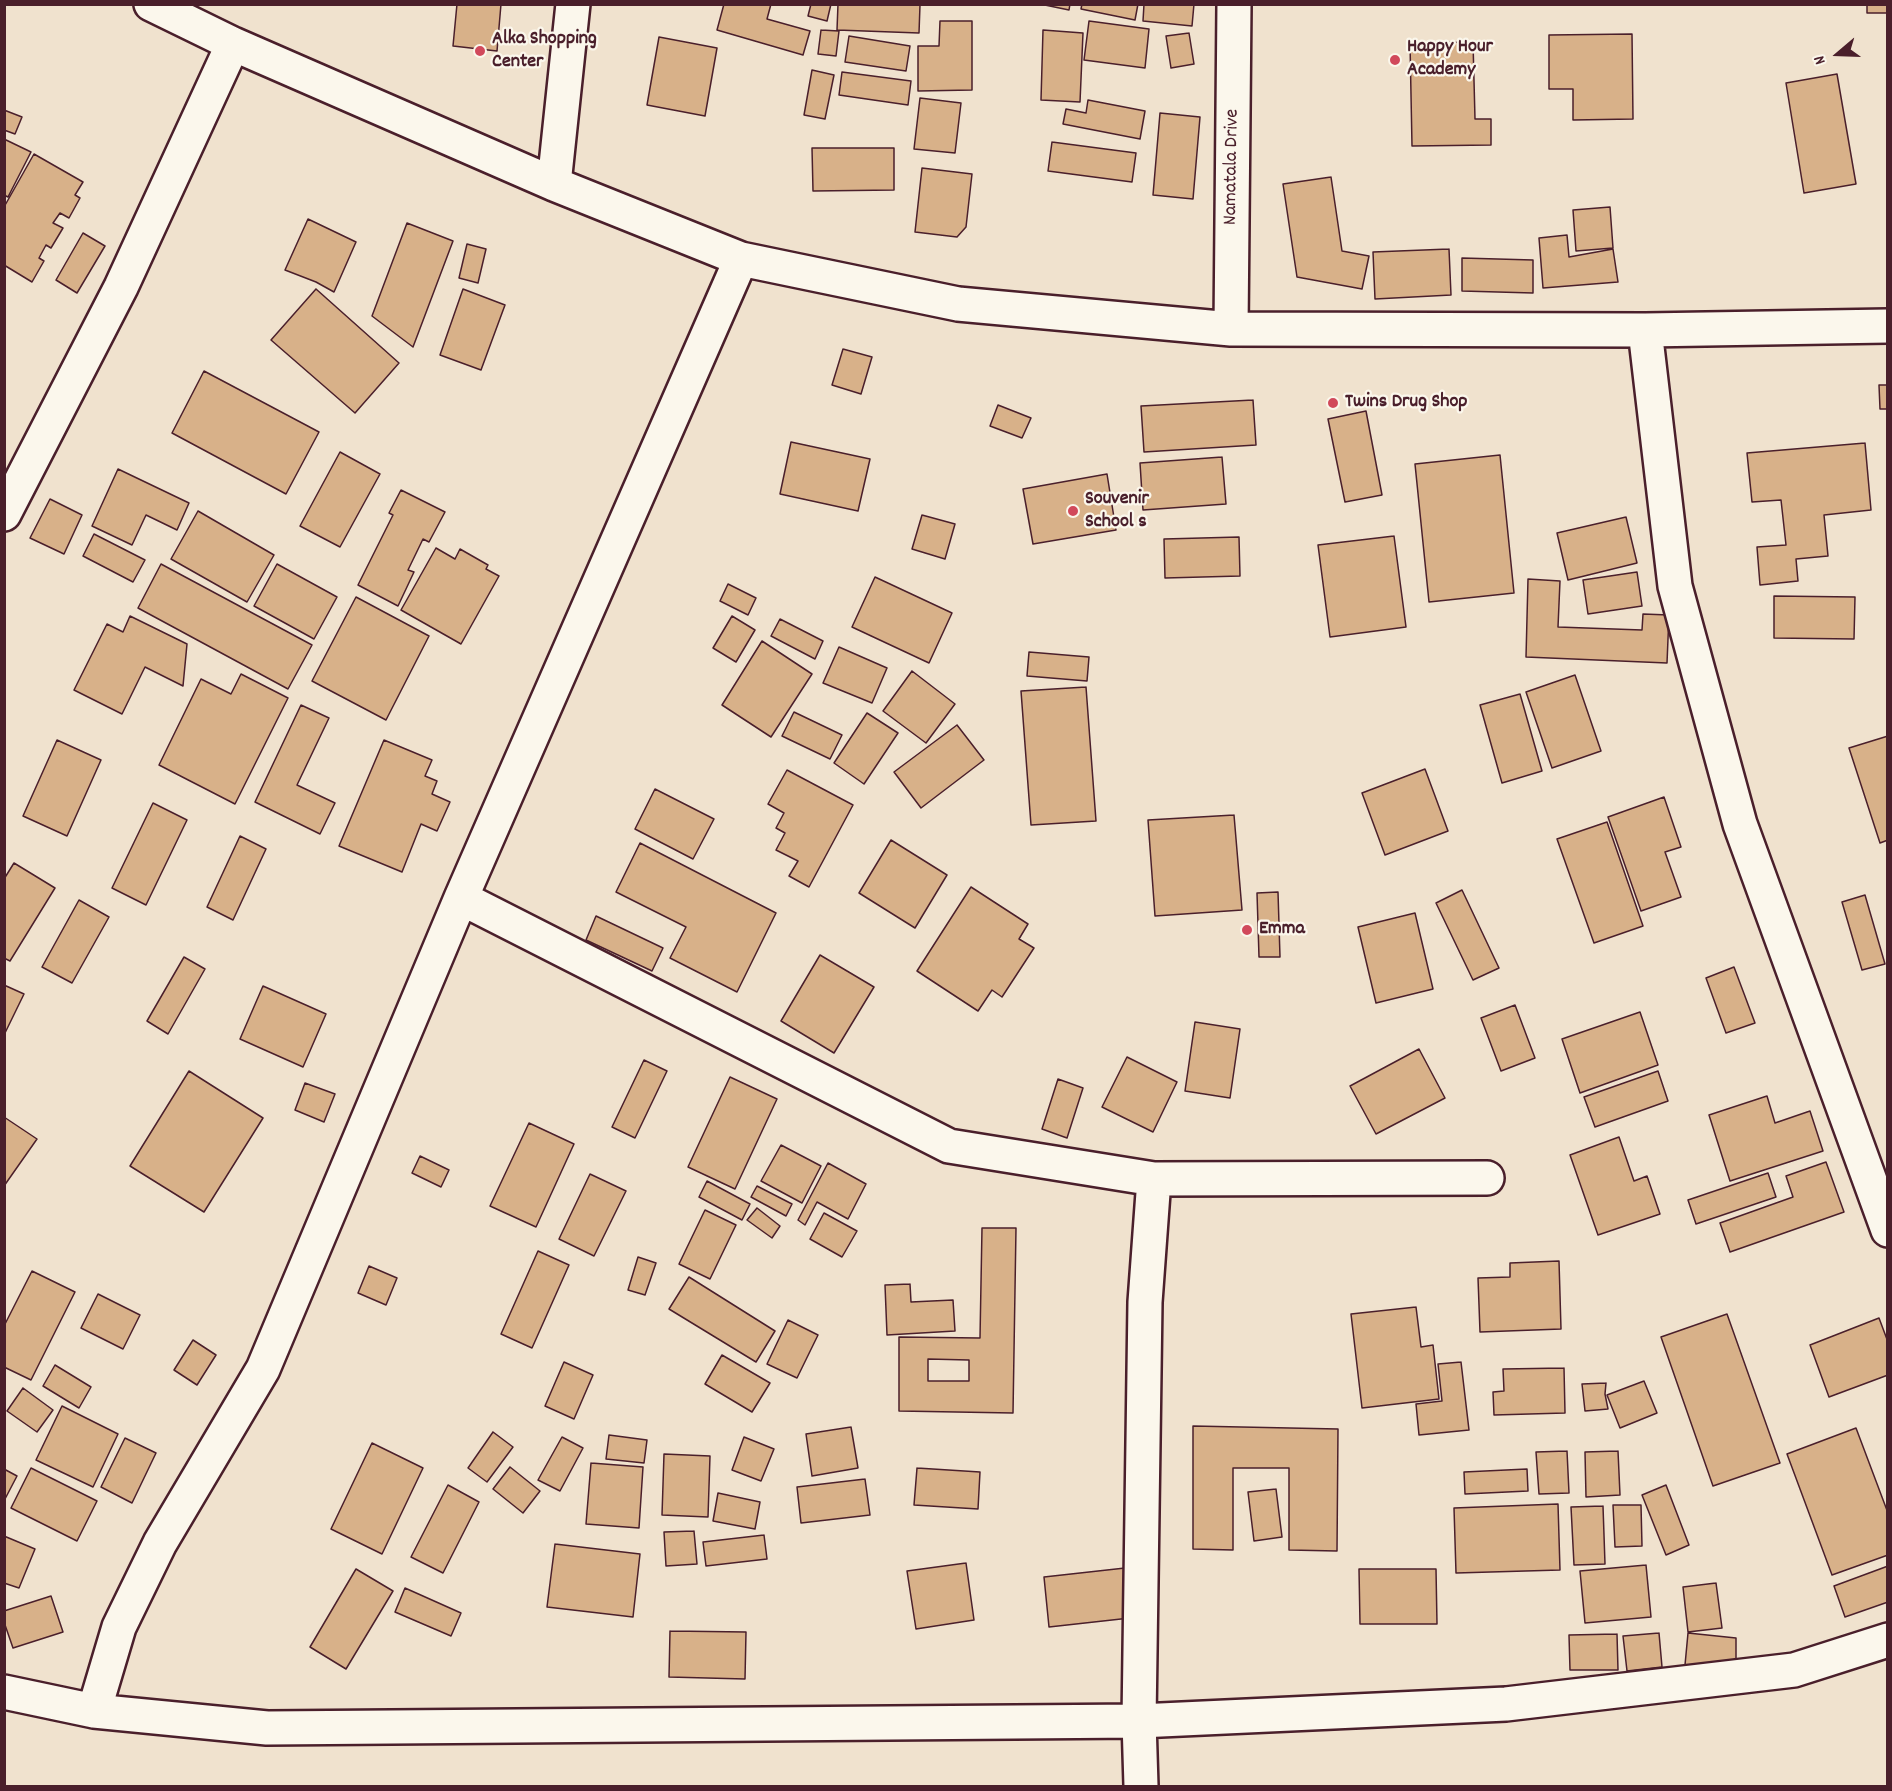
<!DOCTYPE html>
<html>
<head>
<meta charset="utf-8">
<style>
	body { margin:0 }
	#map { position:relative; width:1892px; height:1791px; overflow:hidden; background:#f0e2ce; font-family:Dekko,sans-serif }
	canvas { display:block }
	.frame { position:absolute; inset:0; border:6px solid #4a1f2b; pointer-events:none }
	.north { position:absolute; left:1808px; top:24px; width:60px; height:60px; -webkit-text-stroke:4px #fbf7ec; paint-order:stroke; rotate:251deg; font-size:16px; font-weight:700; line-height:24px; text-align:center; color:#4a1f2b }
	.north::after { content:''; display:block; margin:auto; width:21px; height:27px; background:#4a1f2b; clip-path:polygon(50% 0,100% 100%,50% 72%,0 100%) }
</style>
</head>
<body>
<div id="map">
<canvas width="1892" height="1791"></canvas>
<div class="frame"></div>
<div class="north">N</div>
</div>
<script>
const ctx = document.querySelector('canvas').getContext('2d');
ctx.lineJoin = 'round';
function fill(path, color) { ctx.fillStyle = color; ctx.fill(path, 'evenodd'); }
const poly = rows => new Path2D(rows.map(r => 'M' + r).join(''));
function strokePath(path, color, width, dash) { ctx.strokeStyle = color; ctx.lineWidth = width; ctx.lineCap = dash ? 'butt' : 'round'; ctx.setLineDash(dash || []); ctx.stroke(path); }
function label(font, color, halo, rows, align = 'center') {
  ctx.font = font + ' Dekko,sans-serif'; ctx.lineWidth = 4.5; ctx.setLineDash([]); ctx.textBaseline = 'middle'; ctx.strokeStyle = halo; ctx.fillStyle = color; for (const [text, x, y, turn = 0] of rows) {
    ctx.save(); ctx.translate(x, y); ctx.rotate((+turn || 0) * Math.PI / 180); ctx.textAlign = isNaN(turn) ? turn : align; if (halo) ctx.strokeText(text, 0, 0); ctx.fillText(text, 0, 0); ctx.restore();
  }
}
const building = poly([
	[457,4,501,4,497,51,453,46,457,4],
	[724,4,771,4,767,19,810,31,803,55,717,30,724,4],
	[811,4,831,4,827,21,808,16,811,4],
	[838,4,920,5,919,33,837,30,838,4],
	[1040,4,1070,4,1069,10,1040,4],
	[1082,4,1138,4,1135,20,1081,9,1082,4],
	[1144,4,1194,4,1192,26,1143,21,1144,4],
	[1867,4,1888,4,1888,13,1867,13,1867,4],
	[940,21,972,21,972,90,918,91,918,46,939,46,940,21],
	[1089,21,1149,29,1145,68,1084,60,1089,21],
	[821,30,839,31,836,56,818,54,821,30],
	[1043,30,1083,33,1080,102,1041,100,1043,30],
	[1189,33,1194,64,1171,68,1166,36,1189,33],
	[1632,34,1633,119,1573,120,1573,89,1549,89,1549,35,1632,34],
	[849,36,910,46,906,71,845,62,849,36],
	[659,37,717,48,705,116,647,105,659,37],
	[1473,42,1475,119,1491,119,1491,145,1412,146,1410,43,1473,42],
	[812,70,834,75,825,119,804,115,812,70],
	[842,72,911,81,908,105,839,95,842,72],
	[1837,74,1856,184,1804,193,1786,83,1837,74],
	[920,98,961,103,955,153,914,149,920,98],
	[1088,100,1145,111,1140,139,1063,124,1066,109,1086,113,1088,100],
	[4,110,22,117,15,134,4,130,4,110],
	[1160,113,1200,117,1193,199,1153,195,1160,113],
	[4,139,31,152,8,197,4,195,4,139],
	[1052,142,1136,153,1132,182,1048,171,1052,142],
	[812,148,894,148,894,190,813,191,812,148],
	[34,154,83,182,75,195,80,198,69,218,60,213,53,223,63,228,51,248,46,245,39,258,44,261,32,282,4,265,4,207,34,154],
	[922,168,972,174,966,227,957,237,915,232,922,168],
	[1331,177,1342,251,1369,256,1362,289,1297,277,1283,184,1331,177],
	[1610,207,1613,248,1576,251,1573,210,1610,207],
	[308,219,356,242,334,292,316,282,285,270,308,219],
	[407,223,453,241,413,347,372,316,407,223],
	[83,233,105,246,77,293,56,280,83,233],
	[1567,235,1569,257,1613,249,1618,282,1543,288,1539,238,1567,235],
	[467,244,486,249,478,283,459,278,467,244],
	[1449,249,1451,295,1375,299,1373,252,1449,249],
	[1462,258,1533,260,1533,293,1462,291,1462,258],
	[316,289,399,363,355,413,271,340,316,289],
	[463,289,505,305,481,370,440,355,463,289],
	[843,349,872,357,861,394,832,385,843,349],
	[204,371,319,432,286,494,172,433,204,371],
	[1879,385,1888,385,1888,409,1880,409,1879,385],
	[1253,400,1256,445,1144,452,1141,406,1253,400],
	[998,405,1031,418,1022,438,990,426,998,405],
	[1366,411,1382,495,1345,502,1328,419,1366,411],
	[791,442,870,459,858,511,780,494,791,442],
	[1865,443,1871,510,1824,515,1828,556,1796,559,1798,581,1760,585,1757,547,1786,545,1781,500,1752,502,1747,453,1865,443],
	[340,452,380,474,340,547,300,526,340,452],
	[1500,455,1514,593,1429,602,1415,464,1500,455],
	[1222,457,1226,504,1143,510,1140,463,1222,457],
	[118,469,189,503,177,530,146,515,132,545,92,526,118,469],
	[1107,474,1116,530,1033,544,1023,489,1107,474],
	[401,490,445,512,429,542,423,539,408,570,414,572,398,606,358,585,393,515,389,513,401,490],
	[50,499,82,515,64,554,30,538,50,499],
	[198,511,274,555,247,602,171,559,198,511],
	[922,515,955,524,945,559,912,549,922,515],
	[1626,517,1637,563,1568,580,1557,533,1626,517],
	[94,534,145,560,133,582,83,556,94,534],
	[1394,536,1406,627,1330,637,1318,545,1394,536],
	[1239,537,1240,576,1165,578,1164,539,1239,537],
	[436,548,455,559,460,549,488,565,486,569,499,576,461,644,401,610,436,548],
	[161,564,312,645,288,689,138,608,161,564],
	[277,564,337,597,314,639,254,606,277,564],
	[1637,572,1642,606,1588,614,1583,580,1637,572],
	[875,577,952,613,929,663,852,627,875,577],
	[1528,579,1560,581,1558,627,1642,630,1643,614,1669,615,1667,663,1526,657,1528,579],
	[728,584,756,598,748,615,720,601,728,584],
	[1774,596,1855,597,1854,639,1774,638,1774,596],
	[356,597,429,636,386,720,312,681,356,597],
	[130,616,187,644,183,686,145,667,122,714,74,690,107,624,123,632,130,616],
	[732,616,755,630,736,662,713,648,732,616],
	[780,619,823,641,815,659,771,636,780,619],
	[762,641,812,674,771,737,722,705,762,641],
	[839,647,887,668,872,703,823,683,839,647],
	[1029,652,1089,657,1087,681,1027,676,1029,652],
	[912,671,955,704,926,743,883,711,912,671],
	[241,674,288,698,235,804,159,765,201,679,231,694,241,674],
	[1575,675,1601,751,1552,768,1526,692,1575,675],
	[1086,687,1096,821,1031,825,1021,691,1086,687],
	[1520,694,1542,771,1502,783,1480,705,1520,694],
	[301,705,329,718,297,785,335,803,320,834,255,802,301,705],
	[794,712,842,735,830,759,782,736,794,712],
	[867,713,898,733,864,784,834,763,867,713],
	[957,725,984,760,921,808,894,772,957,725],
	[1888,736,1888,840,1880,843,1849,748,1888,736],
	[57,740,101,760,67,836,23,816,57,740],
	[384,740,432,760,425,776,437,781,432,794,450,802,437,831,421,824,402,872,339,846,384,740],
	[1425,769,1448,831,1385,855,1362,793,1425,769],
	[787,770,853,805,809,887,789,876,798,861,776,850,785,833,776,828,784,813,768,804,787,770],
	[655,789,714,819,693,859,635,829,655,789],
	[1664,797,1681,847,1665,852,1681,897,1641,911,1608,817,1664,797],
	[153,803,187,820,146,905,112,888,153,803],
	[1234,815,1242,910,1155,916,1148,820,1234,815],
	[1607,822,1643,926,1594,943,1557,839,1607,822],
	[240,836,266,849,233,920,207,907,240,836],
	[891,840,947,875,915,928,859,893,891,840],
	[640,843,776,913,737,992,670,958,686,927,616,892,640,843],
	[14,863,55,888,10,961,4,958,4,879,14,863],
	[971,887,1028,924,1019,939,1034,948,1002,997,992,990,978,1011,917,971,971,887],
	[1462,890,1499,968,1473,980,1436,903,1462,890],
	[1278,892,1280,957,1259,957,1257,893,1278,892],
	[1865,895,1885,964,1862,970,1842,902,1865,895],
	[79,900,109,917,72,983,42,967,79,900],
	[1415,913,1433,989,1376,1003,1358,927,1415,913],
	[596,916,663,948,652,971,586,940,596,916],
	[820,955,874,987,834,1053,781,1021,820,955],
	[184,957,205,969,168,1034,147,1021,184,957],
	[1734,967,1755,1023,1726,1033,1706,978,1734,967],
	[4,985,24,994,4,1035,4,985],
	[263,986,326,1014,303,1067,240,1039,263,986],
	[1515,1005,1535,1058,1501,1071,1481,1018,1515,1005],
	[1640,1012,1658,1065,1580,1093,1562,1039,1640,1012],
	[1195,1022,1240,1029,1230,1098,1185,1091,1195,1022],
	[1419,1049,1445,1098,1376,1134,1350,1086,1419,1049],
	[1127,1057,1177,1082,1153,1132,1102,1107,1127,1057],
	[644,1060,667,1071,635,1138,612,1127,644,1060],
	[189,1071,263,1118,204,1212,130,1166,189,1071],
	[1658,1071,1668,1101,1595,1127,1584,1097,1658,1071],
	[730,1077,777,1099,735,1189,688,1167,730,1077],
	[1058,1079,1083,1088,1067,1138,1042,1129,1058,1079],
	[305,1083,335,1094,324,1122,295,1110,305,1083],
	[1767,1096,1775,1123,1810,1111,1823,1151,1730,1181,1709,1115,1767,1096],
	[4,1117,37,1139,4,1186,4,1117],
	[529,1123,574,1144,536,1227,490,1206,529,1123],
	[1619,1137,1634,1181,1647,1176,1660,1214,1598,1235,1570,1155,1619,1137],
	[781,1145,821,1166,802,1203,761,1181,781,1145],
	[420,1156,449,1170,441,1187,412,1173,420,1156],
	[1826,1162,1844,1212,1730,1252,1720,1223,1793,1197,1786,1176,1826,1162],
	[828,1163,866,1184,848,1219,817,1202,805,1225,798,1220,828,1163],
	[1768,1173,1776,1197,1696,1224,1688,1200,1768,1173],
	[590,1174,626,1191,594,1256,559,1239,590,1174],
	[707,1181,750,1204,742,1220,699,1197,707,1181],
	[757,1186,792,1204,786,1216,751,1197,757,1186],
	[757,1208,780,1226,772,1238,747,1220,757,1208],
	[705,1210,736,1225,710,1279,679,1264,705,1210],
	[824,1213,857,1231,842,1257,810,1239,824,1213],
	[982,1228,1016,1228,1013,1413,899,1411,899,1337,980,1338,982,1228],
	[928,1359,969,1360,969,1381,928,1381,928,1359],
	[538,1251,569,1265,532,1348,501,1334,538,1251],
	[638,1257,656,1263,645,1295,628,1290,638,1257],
	[1559,1261,1561,1329,1480,1332,1478,1278,1510,1277,1510,1263,1559,1261],
	[369,1266,397,1278,386,1305,358,1293,369,1266],
	[32,1271,75,1292,31,1380,4,1367,4,1326,32,1271],
	[689,1277,775,1331,756,1362,669,1309,689,1277],
	[910,1284,911,1302,953,1300,955,1331,887,1335,885,1285,910,1284],
	[98,1294,140,1315,123,1349,81,1328,98,1294],
	[1416,1307,1421,1347,1433,1345,1439,1399,1362,1408,1351,1314,1416,1307],
	[1727,1314,1780,1463,1713,1486,1661,1337,1727,1314],
	[1879,1318,1888,1342,1888,1375,1829,1397,1810,1345,1879,1318],
	[788,1320,818,1335,797,1378,767,1364,788,1320],
	[193,1340,216,1355,197,1385,174,1370,193,1340],
	[722,1355,770,1383,752,1412,705,1384,722,1355],
	[564,1362,593,1375,574,1419,545,1406,564,1362],
	[1461,1362,1469,1430,1419,1435,1416,1404,1442,1401,1438,1364,1461,1362],
	[55,1365,91,1387,79,1408,43,1386,55,1365],
	[1564,1368,1565,1413,1494,1415,1493,1392,1504,1391,1503,1369,1564,1368],
	[1644,1381,1657,1413,1620,1428,1607,1395,1644,1381],
	[1606,1383,1605,1394,1608,1409,1585,1411,1582,1384,1606,1383],
	[23,1388,53,1410,37,1432,7,1411,23,1388],
	[62,1406,118,1434,93,1487,36,1460,62,1406],
	[1193,1426,1338,1429,1337,1551,1289,1550,1289,1468,1233,1468,1233,1550,1193,1549,1193,1426],
	[851,1427,858,1468,812,1476,806,1434,851,1427],
	[1856,1428,1888,1513,1888,1555,1832,1575,1787,1454,1856,1428],
	[493,1432,513,1447,487,1482,468,1468,493,1432],
	[609,1435,647,1440,644,1463,606,1459,609,1435],
	[562,1437,583,1448,560,1491,538,1480,562,1437],
	[744,1437,774,1449,761,1481,732,1470,744,1437],
	[125,1438,156,1453,132,1503,101,1487,125,1438],
	[372,1443,423,1468,382,1554,331,1529,372,1443],
	[1567,1451,1569,1493,1539,1494,1536,1452,1567,1451],
	[1618,1451,1620,1495,1586,1497,1585,1452,1618,1451],
	[664,1454,710,1456,708,1517,662,1515,664,1454],
	[591,1463,643,1467,639,1528,586,1524,591,1463],
	[510,1467,540,1491,523,1513,493,1489,510,1467],
	[31,1468,97,1501,77,1541,11,1508,31,1468],
	[917,1468,980,1472,978,1509,914,1505,917,1468],
	[4,1469,17,1476,5,1499,4,1499,4,1469],
	[1527,1469,1528,1491,1465,1494,1464,1472,1527,1469],
	[865,1479,870,1515,801,1523,797,1487,865,1479],
	[448,1485,479,1502,443,1573,411,1557,448,1485],
	[1666,1485,1689,1545,1666,1555,1642,1495,1666,1485],
	[1276,1489,1282,1537,1254,1541,1248,1492,1276,1489],
	[718,1493,760,1502,755,1529,713,1521,718,1493],
	[1558,1504,1560,1570,1456,1573,1454,1508,1558,1504],
	[1613,1505,1641,1505,1642,1546,1615,1547,1613,1505],
	[1603,1506,1605,1564,1574,1565,1571,1507,1603,1506],
	[694,1531,697,1564,666,1566,664,1532,694,1531],
	[764,1535,767,1559,706,1566,703,1542,764,1535],
	[4,1536,35,1549,19,1588,4,1583,4,1536],
	[555,1544,640,1554,633,1617,547,1607,555,1544],
	[966,1563,974,1620,916,1629,907,1571,966,1563],
	[1646,1565,1651,1617,1585,1623,1580,1571,1646,1565],
	[1888,1566,1888,1602,1845,1617,1834,1586,1888,1566],
	[1134,1567,1139,1617,1049,1627,1044,1577,1134,1567],
	[356,1569,393,1591,346,1669,310,1647,356,1569],
	[1359,1569,1436,1569,1437,1624,1360,1624,1359,1569],
	[1716,1583,1722,1628,1688,1632,1683,1587,1716,1583],
	[405,1588,461,1613,451,1636,395,1612,405,1588],
	[51,1596,63,1632,13,1648,4,1622,4,1611,51,1596],
	[670,1631,746,1632,745,1679,669,1677,670,1631],
	[1659,1633,1662,1667,1627,1671,1623,1636,1659,1633],
	[1688,1633,1736,1638,1736,1665,1685,1665,1688,1633],
	[1617,1634,1618,1670,1570,1670,1569,1635,1617,1634]
]);
const minor = poly([
	[151,4,233,44,554,184,741,259,958,304,1231,329,1645,330,1888,326],
	[554,184,573,4],
	[1231,329,1234,4],
	[1645,330,1675,586,1740,824,1888,1230],
	[4,514,121,287,233,44],
	[461,898,949,1146,1154,1179,1487,1178],
	[4,1692,94,1711,267,1728,1139,1721,1506,1704,1794,1670,1888,1640],
	[94,1711,119,1627,160,1543,263,1369,461,898,741,259],
	[1141,1786,1139,1721,1145,1302,1154,1179]
]);
const markers = [
	[480,51,6,"#d1495b"],
	[1395,60,6,"#d1495b"],
	[1333,403,6,"#d1495b"],
	[1073,511,6,"#d1495b"],
	[1247,930,6,"#d1495b"]
];
const poiNames = [
	["Alka Shopping",492,40],
	["Center",492,63],
	["Happy Hour",1407,48],
	["Academy",1407,71],
	["Twins Drug Shop",1345,403],
	["Souvenir",1085,500],
	["School s",1085,523],
	["Emma",1259,930]
];
const streetNames = [
	["Namatala Drive",1233,167,-89]
];
fill(building, '#d8b189');
strokePath(building, '#4a1f2b', 1.5);
strokePath(minor, '#4a1f2b', 38);
strokePath(minor, '#fbf7ec', 33);
for (const [x, y, r, color] of markers) { const dot = new Path2D(); dot.arc(x, y, r, 0, 2 * Math.PI); ctx.fillStyle = color; ctx.fill(dot); strokePath(dot, '#fbf7ec', 2); }
label('bold 20px', '#4a1f2b', '#fbf7ec', poiNames, 'left');
label('20px', '#4a1f2b', '#fbf7ec', streetNames);
</script>
</body>
</html>
